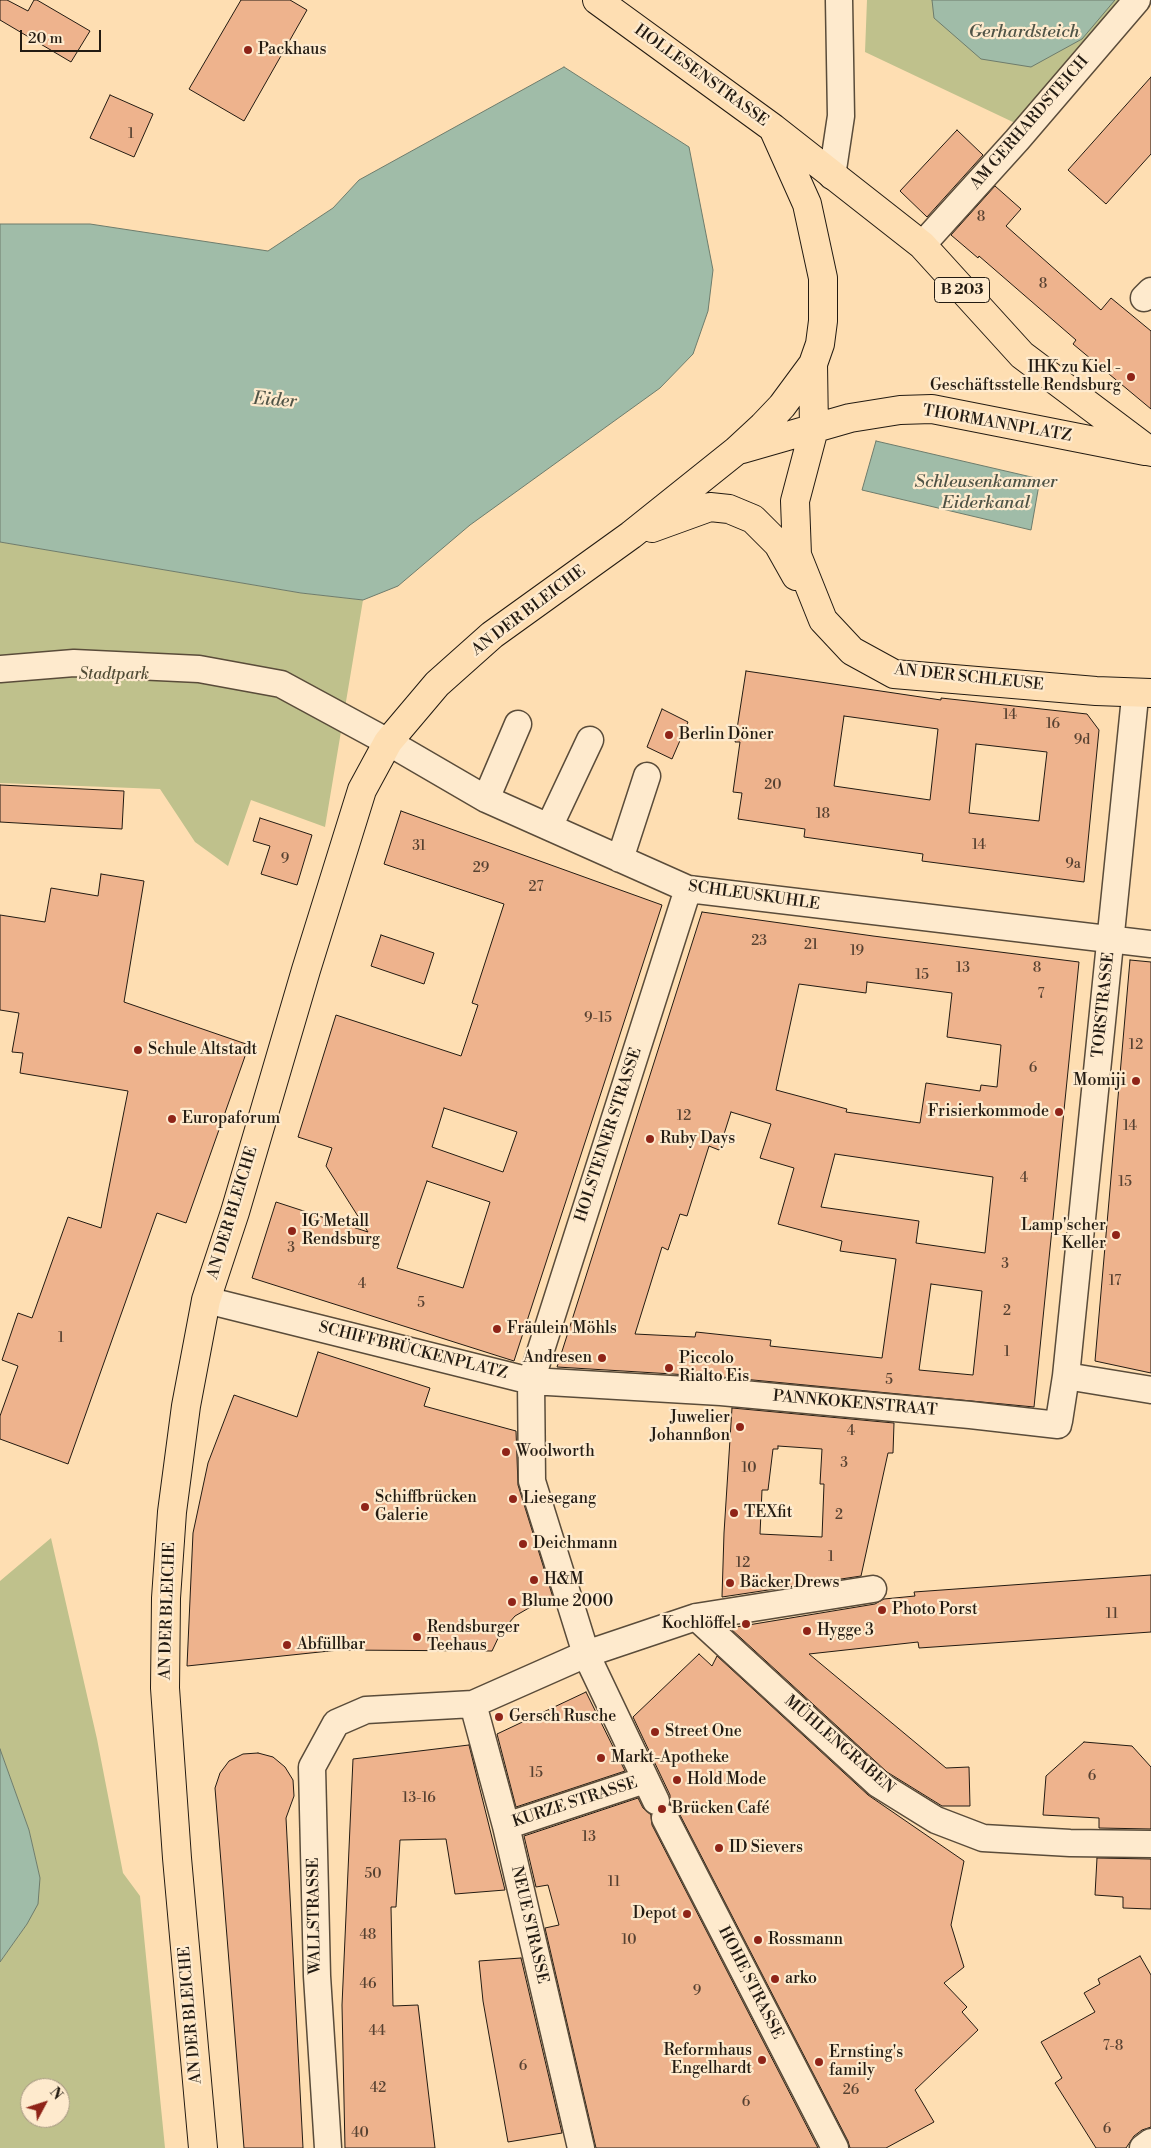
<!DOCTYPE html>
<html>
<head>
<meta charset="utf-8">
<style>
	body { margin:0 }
	#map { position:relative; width:1151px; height:2148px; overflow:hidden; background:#fedeb2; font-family:"Libre Bodoni",serif }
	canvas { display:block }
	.north { position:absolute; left:20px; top:2078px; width:50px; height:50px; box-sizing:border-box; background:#feeacd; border:1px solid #a69782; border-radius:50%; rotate:50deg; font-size:14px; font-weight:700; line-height:20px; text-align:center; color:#231b12 }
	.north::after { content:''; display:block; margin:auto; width:18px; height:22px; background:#8f2418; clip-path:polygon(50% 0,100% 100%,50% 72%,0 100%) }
	.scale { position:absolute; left:20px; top:30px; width:81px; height:22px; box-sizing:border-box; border:2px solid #231b12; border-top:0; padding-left:6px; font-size:15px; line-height:18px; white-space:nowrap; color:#231b12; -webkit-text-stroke:4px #feeacd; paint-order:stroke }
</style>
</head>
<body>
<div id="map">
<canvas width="1151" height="2148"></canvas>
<div class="north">N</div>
<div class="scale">20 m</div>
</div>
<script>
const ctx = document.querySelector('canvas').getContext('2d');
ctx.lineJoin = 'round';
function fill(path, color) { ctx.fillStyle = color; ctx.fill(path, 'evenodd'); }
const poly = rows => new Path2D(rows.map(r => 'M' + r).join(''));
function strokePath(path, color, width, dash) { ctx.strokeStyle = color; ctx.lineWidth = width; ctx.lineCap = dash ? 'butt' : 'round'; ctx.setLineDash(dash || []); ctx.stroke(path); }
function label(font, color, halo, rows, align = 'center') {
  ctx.font = font + ' "Libre Bodoni",serif'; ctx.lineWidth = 4.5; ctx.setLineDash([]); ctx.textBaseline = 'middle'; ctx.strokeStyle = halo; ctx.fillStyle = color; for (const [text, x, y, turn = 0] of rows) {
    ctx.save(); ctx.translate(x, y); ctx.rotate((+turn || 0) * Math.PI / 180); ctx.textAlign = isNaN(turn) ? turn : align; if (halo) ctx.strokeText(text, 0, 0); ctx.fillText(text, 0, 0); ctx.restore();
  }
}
const green = poly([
	[867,0,1127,0,1015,123,865,52],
	[0,542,301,593,363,600,325,827,251,800,228,866,195,842,160,789,0,783],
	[51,1538,97,1739,123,1873,140,1896,165,2148,0,2148,0,1962,27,1924,40,1878,29,1830,0,1749,0,1581],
	[30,2088,60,2088,60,2118,30,2118]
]);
const water = poly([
	[932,0,1115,0,1082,39,1031,67,981,59,934,18,932,0],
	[564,67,689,147,713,270,708,311,693,354,660,388,470,525,398,586,363,600,301,593,0,542,0,224,90,224,268,251,333,208,359,180,564,67],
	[876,441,1040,479,1031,530,862,490,876,441],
	[0,1749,29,1830,40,1878,38,1904,27,1924,0,1962,0,1749]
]);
const building = poly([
	[0,0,7,0,28,11,34,0,37,0,90,31,71,62,0,20,0,0],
	[241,0,290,0,307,10,244,121,189,89,241,0],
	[1151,77,1151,154,1106,204,1068,170,1151,77],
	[110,95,153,114,134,157,90,138,110,95],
	[957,130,983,155,927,217,900,191,957,130],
	[995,186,1021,209,1006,226,1101,310,1111,298,1151,331,1151,409,1073,344,1076,340,979,256,978,258,951,235,995,186],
	[746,671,941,700,941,698,1087,714,1099,730,1084,882,922,861,923,854,804,837,805,829,738,819,742,793,733,792,740,742,735,742,746,671],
	[844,716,938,729,930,800,834,786,844,716],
	[976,744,1047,752,1039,821,969,813,976,744],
	[662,709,688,722,672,759,647,747,662,709],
	[0,785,124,791,122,829,0,822,0,785],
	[401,811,662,905,514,1361,252,1278,276,1202,368,1232,326,1166,332,1148,298,1137,336,1015,461,1056,478,1005,472,1003,504,904,384,864,401,811],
	[444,1108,517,1132,503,1172,432,1147,444,1108],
	[427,1181,490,1202,463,1288,397,1268,427,1181],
	[260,818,312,835,297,885,261,874,270,846,253,841,260,818],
	[101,874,144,881,124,1002,249,1045,186,1223,157,1213,68,1464,0,1439,0,1416,18,1366,2,1360,18,1313,32,1318,68,1217,101,1228,128,1091,20,1073,23,1053,12,1052,19,1013,0,1010,0,915,45,922,51,888,98,896,101,874],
	[702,912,873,936,1079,962,1034,1407,722,1377,557,1367,702,912],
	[867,982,952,993,947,1037,1001,1045,997,1087,981,1085,980,1091,926,1083,920,1123,846,1112,847,1109,776,1090,799,984,866,993,867,982],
	[731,1112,771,1124,760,1158,794,1168,778,1224,842,1241,840,1251,896,1259,882,1358,770,1346,771,1340,696,1332,695,1337,635,1334,662,1247,668,1250,680,1214,687,1216,709,1146,719,1150,731,1112],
	[835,1154,993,1177,985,1253,916,1243,919,1221,821,1207,835,1154],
	[931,1284,982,1291,973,1375,919,1370,931,1284],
	[381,935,434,953,424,984,371,966,381,935],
	[1130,960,1151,962,1151,1373,1095,1361,1130,960],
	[318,1352,430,1388,424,1406,516,1431,518,1485,555,1604,534,1605,515,1616,501,1632,492,1651,339,1650,187,1666,193,1533,208,1463,234,1395,297,1417,318,1352],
	[732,1408,894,1423,893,1453,888,1453,861,1576,722,1597,724,1533,732,1408],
	[778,1446,822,1449,820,1484,824,1484,822,1537,760,1534,762,1490,768,1490,773,1449,778,1449,778,1446],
	[1151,1575,1151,1632,919,1648,918,1642,809,1654,946,1768,969,1767,970,1806,942,1806,887,1772,730,1628,875,1604,884,1599,915,1596,914,1592,1151,1575],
	[699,1654,712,1666,717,1656,868,1795,964,1861,951,1925,964,1967,944,1983,967,2007,962,2012,978,2030,915,2090,934,2122,886,2148,850,2148,848,2141,678,1811,670,1804,670,1795,633,1717,699,1654],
	[586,1692,625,1771,516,1807,497,1734,586,1692],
	[1084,1742,1132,1746,1151,1767,1151,1829,1099,1828,1099,1818,1043,1815,1046,1776,1084,1742],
	[469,1745,505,1890,455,1894,446,1839,400,1840,396,1907,391,1907,393,2006,418,2005,435,2148,345,2148,342,2005,353,1759,469,1745],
	[258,1753,273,1757,285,1767,293,1780,294,1796,286,1818,303,2148,244,2148,215,1788,220,1773,229,1761,243,1754,258,1753],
	[638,1798,643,1808,651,1815,652,1825,818,2148,596,2148,545,1928,559,1925,548,1885,536,1887,524,1836,638,1798],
	[1097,1858,1151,1859,1151,1909,1123,1908,1123,1897,1095,1895,1097,1858],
	[1140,1956,1151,1975,1151,2127,1142,2130,1134,2136,1126,2148,1096,2148,1055,2083,1062,2078,1041,2042,1095,2012,1084,1993,1100,1984,1098,1979,1140,1956],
	[521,1958,562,2133,508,2142,483,2001,479,1961,521,1958]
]);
const minor = poly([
	[832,176,841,116,839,0],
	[922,245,1017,140,1137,0],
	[1144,298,1151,291],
	[0,669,74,663,199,669,281,684,388,742,486,799,688,889,1151,944],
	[486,799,518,724],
	[549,827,590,740],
	[620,859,647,776],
	[206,1300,531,1381,721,1392,970,1415,1058,1425],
	[1066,1376,1151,1390],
	[1059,1421,1066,1376,1134,707,1134,694],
	[696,1617,878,1784,936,1820,983,1838,1070,1843,1151,1844],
	[473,1704,506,1826,581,2148],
	[656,1801,586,1654,532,1481,531,1381,688,889],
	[665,1818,835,2148],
	[506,1826,645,1780],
	[328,2148,317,1976,312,1767,336,1723,366,1710,473,1704,586,1654,696,1617,873,1589],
	[1143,2148,1151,2142]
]);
const major = poly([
	[597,0,773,128,922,245,1022,355,1151,452],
	[773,128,807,204,823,278,823,321,820,344,813,364,814,429,795,501,797,555,823,620,852,651,894,674,1096,691,1151,693],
	[742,449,850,418,900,410,932,409,1145,451],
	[652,528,710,507,729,509,753,519,778,544,796,576],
	[203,2148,177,1858,165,1688,166,1598,172,1512,186,1406,206,1300,235,1212,306,970,362,790,388,742,437,684,492,635,631,535,736,451,763,426,782,406,813,364]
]);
const markers = [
	[248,50,5,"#8f2418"],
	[1131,377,5,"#8f2418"],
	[669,735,5,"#8f2418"],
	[138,1050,5,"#8f2418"],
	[1136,1081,5,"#8f2418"],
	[1059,1112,5,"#8f2418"],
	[172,1119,5,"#8f2418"],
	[650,1139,5,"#8f2418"],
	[292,1231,5,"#8f2418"],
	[1116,1235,5,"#8f2418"],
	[497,1329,5,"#8f2418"],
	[602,1358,5,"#8f2418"],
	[669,1368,5,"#8f2418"],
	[740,1427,5,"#8f2418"],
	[506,1452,5,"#8f2418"],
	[513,1499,5,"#8f2418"],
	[365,1507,5,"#8f2418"],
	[734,1513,5,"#8f2418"],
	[523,1544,5,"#8f2418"],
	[534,1580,5,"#8f2418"],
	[730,1583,5,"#8f2418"],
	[512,1602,5,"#8f2418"],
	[882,1610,5,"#8f2418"],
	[746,1624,5,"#8f2418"],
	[807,1631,5,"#8f2418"],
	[417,1637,5,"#8f2418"],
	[287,1645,5,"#8f2418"],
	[499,1717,5,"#8f2418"],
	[655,1732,5,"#8f2418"],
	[601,1758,5,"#8f2418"],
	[677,1780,5,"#8f2418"],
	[662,1809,5,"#8f2418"],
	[719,1848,5,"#8f2418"],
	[687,1914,5,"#8f2418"],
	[758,1940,5,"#8f2418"],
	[775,1979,5,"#8f2418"],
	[762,2060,5,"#8f2418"],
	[819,2062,5,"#8f2418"]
];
const numberNames = [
	["1",131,135],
	["8",981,218],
	["8",1043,285],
	["14",1010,716],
	["16",1053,725],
	["9d",1082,741],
	["20",773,786],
	["18",823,815],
	["14",979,846],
	["31",419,847],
	["9",285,860],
	["9a",1073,865],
	["29",481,869],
	["27",536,888],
	["23",759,942],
	["21",811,946],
	["19",857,952],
	["13",963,969],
	["8",1037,969],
	["15",922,976],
	["7",1041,995],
	["9-15",598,1019],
	["12",1136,1046],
	["6",1033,1069],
	["12",684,1117],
	["14",1130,1127],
	["4",1024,1179],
	["15",1125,1183],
	["3",291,1249],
	["3",1005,1265],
	["17",1115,1282],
	["4",362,1285],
	["5",421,1304],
	["2",1007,1312],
	["1",61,1339],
	["1",1007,1353],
	["5",889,1381],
	["4",851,1432],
	["3",844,1464],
	["10",749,1469],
	["2",839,1516],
	["1",831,1558],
	["12",743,1564],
	["11",1112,1615],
	["15",536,1774],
	["6",1092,1777],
	["13-16",419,1799],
	["13",589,1838],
	["50",373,1875],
	["11",614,1883],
	["48",368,1936],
	["10",629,1941],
	["46",368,1985],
	["9",697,1992],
	["44",377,2032],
	["7-8",1113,2047],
	["6",523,2067],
	["42",378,2089],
	["26",851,2091],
	["6",746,2103],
	["6",1107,2130],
	["40",360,2134]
];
const shields = [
	[962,290,55]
];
const shieldNames = [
	["B 203",962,290]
];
const poiNames = [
	["Packhaus",258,50],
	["IHK zu Kiel -",1121,368,"right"],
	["Geschäftsstelle Rendsburg",1121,386,"right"],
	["Berlin Döner",679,735],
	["Schule Altstadt",148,1050],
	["Momiji",1126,1081,"right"],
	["Frisierkommode",1049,1112,"right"],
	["Europaforum",182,1119],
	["Ruby Days",660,1139],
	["IG Metall",302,1222],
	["Rendsburg",302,1240],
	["Lamp'scher",1106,1226,"right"],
	["Keller",1106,1244,"right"],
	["Fräulein Möhls",507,1329],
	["Andresen",592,1358,"right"],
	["Piccolo",679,1359],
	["Rialto Eis",679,1377],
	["Juwelier",730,1418,"right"],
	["Johannßon",730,1436,"right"],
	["Woolworth",516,1452],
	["Schiffbrücken",375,1498],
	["Galerie",375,1516],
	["Liesegang",523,1499],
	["TEXfit",744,1513],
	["Deichmann",533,1544],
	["H&M",544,1580],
	["Bäcker Drews",740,1583],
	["Blume 2000",522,1602],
	["Photo Porst",892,1610],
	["Kochlöffel",736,1624,"right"],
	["Rendsburger",427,1628],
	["Teehaus",427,1646],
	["Hygge 3",817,1631],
	["Abfüllbar",297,1645],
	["Gersch Rusche",509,1717],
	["Street One",665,1732],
	["Markt-Apotheke",611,1758],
	["Hold Mode",687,1780],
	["Brücken Café",672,1809],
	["ID Sievers",729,1848],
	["Depot",677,1914,"right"],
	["Rossmann",768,1940],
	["arko",785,1979],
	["Reformhaus",752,2051,"right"],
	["Engelhardt",752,2069,"right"],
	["Ernsting's",829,2053],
	["family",829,2071]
];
const streetNames = [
	["HOLLESENSTRASSE",701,76,36],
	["AM GERHARDSTEICH",1030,123,-49],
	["THORMANNPLATZ",997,424,10],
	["AN DER BLEICHE",529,611,-37],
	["AN DER SCHLEUSE",969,678,6],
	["SCHLEUSKUHLE",754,896,8],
	["TORSTRASSE",1104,1005,-84],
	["HOLSTEINER STRASSE",609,1135,-72],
	["AN DER BLEICHE",233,1213,-73],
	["SCHIFFBRÜCKENPLATZ",413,1351,14],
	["PANNKOKENSTRAAT",855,1404,5],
	["AN DER BLEICHE",168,1611,-88],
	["MÜHLENGRABEN",839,1745,41],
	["KURZE STRASSE",575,1803,-18],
	["WALLSTRASSE",315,1916,-91],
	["NEUE STRASSE",529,1925,77],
	["HOHE STRASSE",750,1983,63],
	["AN DER BLEICHE",191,2015,-95]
];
const parkNames = [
	["Stadtpark",114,675]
];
const waterNames = [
	["Gerhardsteich",1024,33],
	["Eider",275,401,4],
	["Schleusenkammer",986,483],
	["Eiderkanal",986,504]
];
fill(green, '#bfc18c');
fill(water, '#a0bca8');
strokePath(water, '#6e7c6c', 1);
fill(building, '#eeb38d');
strokePath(building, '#231b12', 1);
strokePath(minor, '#5a4c3a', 29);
strokePath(major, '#231b12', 30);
strokePath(minor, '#feeacd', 26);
strokePath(major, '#fedeb2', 28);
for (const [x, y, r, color] of markers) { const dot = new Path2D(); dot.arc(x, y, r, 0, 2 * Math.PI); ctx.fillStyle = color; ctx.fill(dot); strokePath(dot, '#feeacd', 2); }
label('14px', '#564131', null, numberNames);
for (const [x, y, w] of shields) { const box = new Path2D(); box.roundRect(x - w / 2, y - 12.5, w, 25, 4); ctx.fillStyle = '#feeacd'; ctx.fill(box); strokePath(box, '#231b12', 1); }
label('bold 15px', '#231b12', null, shieldNames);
label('16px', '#231b12', '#feeacd', poiNames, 'left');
label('16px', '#231b12', '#feeacd', streetNames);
label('italic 16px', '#524d37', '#feeacd', parkNames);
label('italic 18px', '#4f5346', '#feeacd', waterNames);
</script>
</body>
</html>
